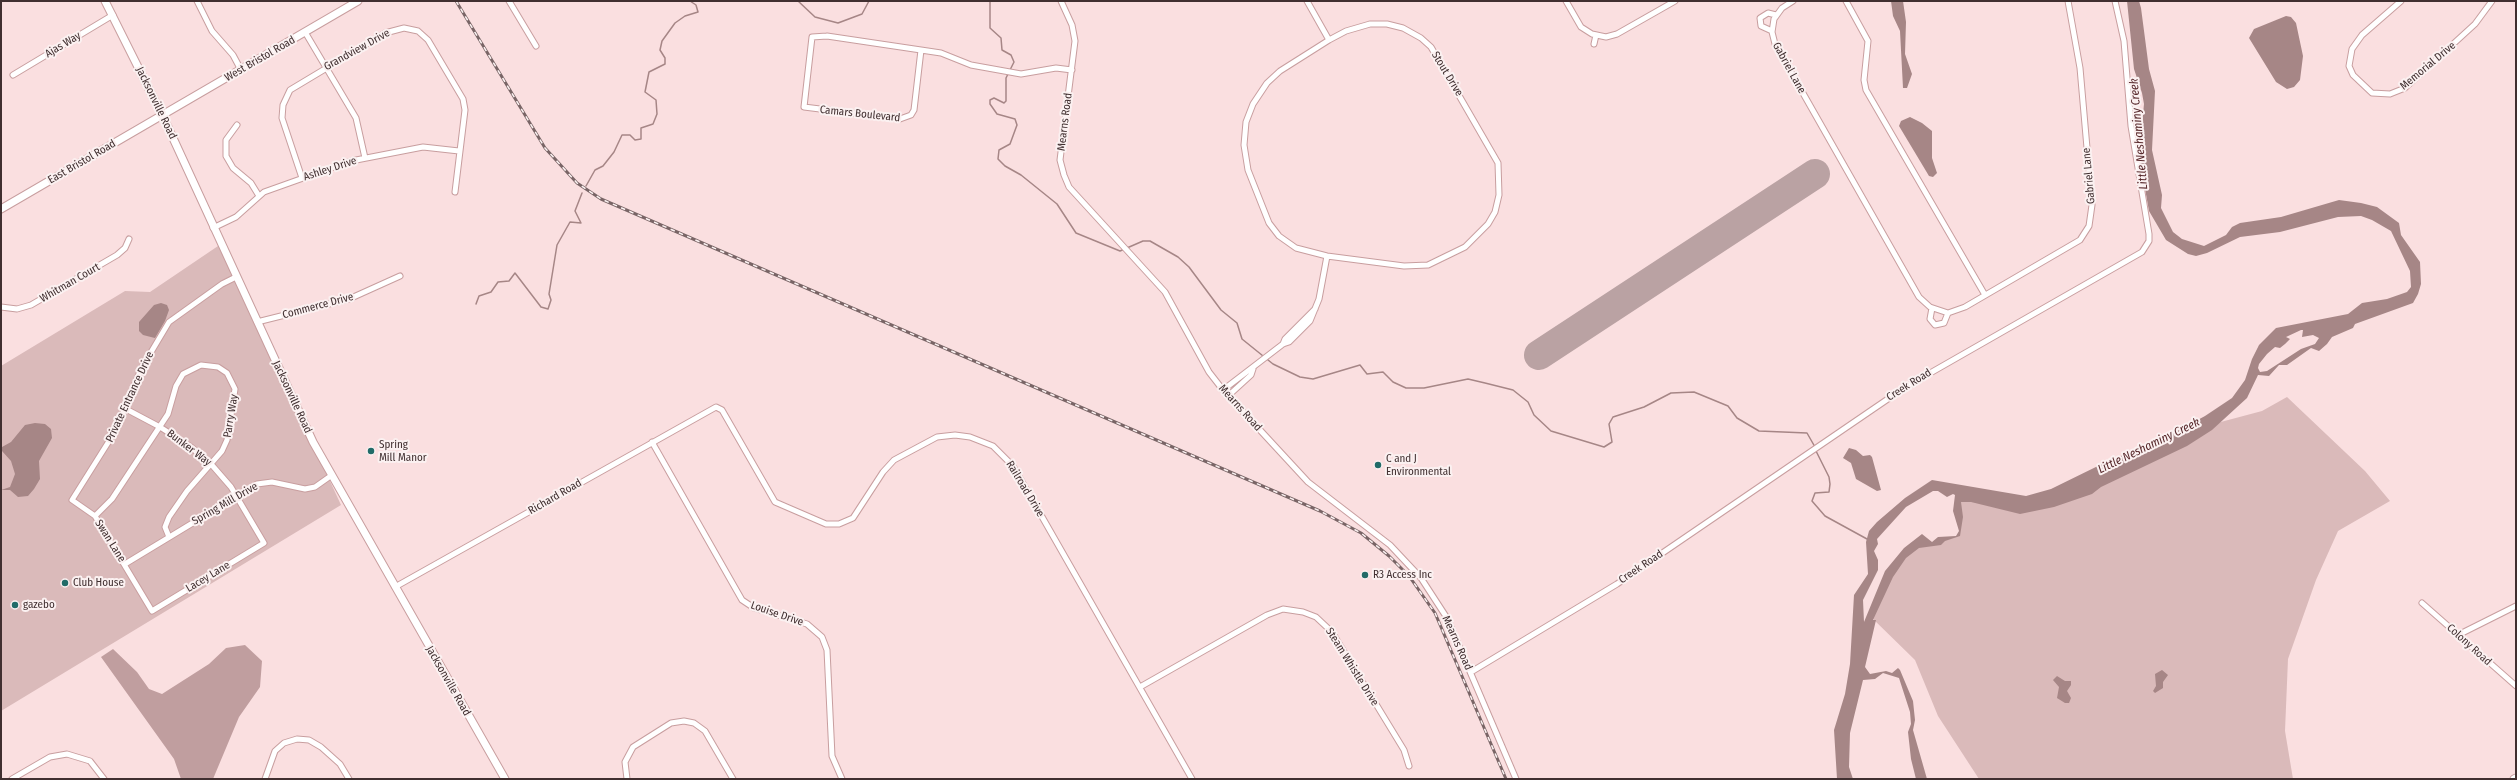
<!DOCTYPE html>
<html>
<head>
<meta charset="utf-8">
<style>
	body { margin:0 }
	#map { position:relative; width:2517px; height:780px; overflow:hidden; background:#fadfe0; font-family:"Fira Sans Condensed",sans-serif }
	canvas { display:block }
	.frame { position:absolute; inset:0; border:2px solid #402f30; pointer-events:none }
</style>
</head>
<body>
<div id="map">
<canvas width="2517" height="780"></canvas>
<div class="frame"></div>
</div>
<script>
const ctx = document.querySelector('canvas').getContext('2d');
ctx.lineJoin = 'round';
function fill(path, color) { ctx.fillStyle = color; ctx.fill(path, 'evenodd'); }
const poly = rows => new Path2D(rows.map(r => 'M' + r).join(''));
function strokePath(path, color, width, dash) { ctx.strokeStyle = color; ctx.lineWidth = width; ctx.lineCap = dash ? 'butt' : 'round'; ctx.setLineDash(dash || []); ctx.stroke(path); }
function label(font, color, halo, rows, align = 'center') {
  ctx.font = font + ' "Fira Sans Condensed",sans-serif'; ctx.lineWidth = 4; ctx.setLineDash([]); ctx.textBaseline = 'middle'; ctx.strokeStyle = halo; ctx.fillStyle = color; for (const [text, x, y, turn = 0] of rows) {
    ctx.save(); ctx.translate(x, y); ctx.rotate((+turn || 0) * Math.PI / 180); ctx.textAlign = isNaN(turn) ? turn : align; if (halo) ctx.strokeText(text, 0, 0); ctx.fillText(text, 0, 0); ctx.restore();
  }
}
const green = poly([
	[221,244,341,505,1,711,1,366,125,291,150,292],
	[2287,397,2365,471,2390,501,2338,531,2316,580,2288,659,2285,731,2293,779,1979,779,1938,716,1915,660,1871,617,1889,575,1916,545,1937,543,1959,535,1960,500,2049,505,2217,423,2262,411]
]);
const forest = poly([
	[245,645,262,661,260,687,239,717,213,779,181,779,174,759,101,657,113,649,137,672,149,689,162,694,209,664,226,648]
]);
const water = poly([
	[1891,1,1903,1,1906,22,1905,54,1912,74,1907,88,1903,88,1900,31,1893,16],
	[2127,1,2139,1,2141,8,2149,69,2155,91,2152,150,2162,195,2161,208,2173,232,2182,239,2204,246,2226,235,2232,227,2240,223,2281,217,2339,200,2361,203,2377,207,2399,223,2401,235,2420,262,2421,284,2418,294,2413,303,2355,324,2353,328,2332,337,2327,344,2319,351,2311,348,2287,365,2279,365,2269,376,2258,375,2247,398,2212,430,2187,446,2101,487,2092,494,2054,507,2020,514,1971,502,1961,502,1963,517,1960,536,1945,541,1941,545,1919,548,1906,558,1893,577,1873,620,1876,620,1865,667,1870,674,1886,671,1892,673,1898,668,1900,670,1913,701,1915,720,1913,730,1927,779,1916,779,1911,759,1908,732,1911,724,1910,712,1899,678,1883,673,1875,679,1863,680,1850,733,1849,767,1853,779,1837,779,1834,730,1845,694,1850,664,1854,595,1868,574,1866,542,1869,531,1877,522,1905,498,1932,480,2026,496,2051,489,2104,463,2170,435,2205,416,2232,398,2245,380,2252,359,2259,345,2276,328,2348,314,2362,303,2387,299,2407,292,2411,287,2410,271,2391,231,2372,220,2361,216,2338,217,2280,232,2240,237,2207,253,2196,256,2188,254,2166,240,2149,211,2139,155,2144,104,2142,93,2134,69],
	[2301,330,2303,330,2302,337,2313,335,2319,338,2315,344,2301,349,2267,371,2260,372,2258,368,2259,364,2267,354,2275,347,2280,348,2285,344,2290,339,2286,337],
	[1933,491,1938,491,1947,497,1953,494,1955,495,1953,511,1959,531,1956,536,1938,537,1932,542,1922,534,1904,548,1885,571,1864,622,1863,600,1878,570,1878,560,1874,551,1878,544,1877,539,1906,507],
	[2286,16,2291,17,2296,23,2303,56,2300,80,2294,87,2287,89,2276,82,2249,38,2254,29],
	[1910,117,1922,123,1932,131,1932,158,1937,173,1933,177,1929,176,1899,126,1901,121],
	[161,303,167,305,169,310,165,321,155,338,143,335,139,331,139,322,154,305],
	[35,423,45,424,51,429,52,438,39,461,40,479,34,489,28,496,18,497,10,490,1,490,10,487,15,474,11,461,2,451,2,447,11,442,25,425],
	[1849,448,1856,450,1863,456,1870,455,1872,457,1881,490,1877,491,1856,479,1851,463,1843,458],
	[2162,670,2168,675,2163,682,2163,688,2155,693,2153,691,2156,686,2155,674],
	[2057,676,2065,681,2071,681,2071,685,2067,691,2071,698,2069,703,2065,703,2057,698,2059,687,2053,680]
]);
const stream = poly([
	[798,1,815,17,838,23,862,14,869,1],
	[990,1,990,28,1001,38,1002,50,1011,55,1014,62,1006,78,1006,101,1004,103,994,98,990,100,990,104,997,114,1015,119,1017,125,1010,144,999,150,998,159,1005,166,1021,175,1057,204,1076,233,1120,251,1143,241,1150,241,1178,257,1189,267,1221,310,1237,323,1242,339,1273,364,1300,377,1313,379,1360,365,1367,374,1383,372,1393,382,1406,388,1424,388,1468,379,1485,383,1513,390,1528,402,1534,415,1551,431,1604,447,1612,442,1609,424,1613,417,1644,407,1671,393,1694,392,1728,406,1737,418,1759,431,1807,433,1815,447],
	[586,186,595,170,603,166,614,152,622,135,630,135,635,140,641,139,641,128,653,124,657,114,656,100,645,92,649,72,665,64,665,58,660,50,662,41,675,23,685,16,698,12,696,5,690,1],
	[476,304,479,296,491,292,498,282,509,281,515,273,541,307,548,309,551,300,549,294,557,245,570,222,581,223,575,211,582,193],
	[1816,451,1829,477,1830,484,1829,492,1815,493,1812,501,1825,516,1867,539]
]);
const runway = poly([
	[1539,355,1815,174]
]);
const minor = poly([
	[197,1,212,31,233,55,241,70],
	[509,1,536,46],
	[1061,1,1072,25,1075,41,1060,160,1064,175,1069,187,1165,292,1209,372,1223,390,1308,482,1390,545,1421,578,1447,618,1516,779],
	[1307,1,1329,40],
	[1566,1,1581,27,1592,34,1606,37,1617,34,1675,1],
	[1793,1,1782,8,1774,19,1772,32,1775,44,1919,297,1930,307,1948,313,1965,307,2080,240,2089,226,2092,205,2080,68,2068,1],
	[1846,1,1868,41,1864,80,1866,90,1985,295],
	[2401,1,2362,35,2352,49,2349,66,2353,75,2372,93,2390,94,2405,88,2475,24,2492,1],
	[1370,24,1387,24,1403,28,1421,38,1431,47,1498,163,1499,195,1495,212,1488,224,1465,247,1428,265,1404,266,1327,256,1296,248,1279,236,1269,223,1248,170,1244,145,1246,122,1253,104,1267,83,1280,71,1329,40,1346,31,1370,24],
	[1772,31,1761,26,1760,18,1768,13,1776,15],
	[305,32,356,118,365,158],
	[827,36,921,50,914,110,911,115,900,119,804,107,812,37,827,36],
	[1594,44,1596,35],
	[921,50,941,53,971,65,1021,74,1056,68,1072,70],
	[13,75,113,15],
	[237,125,226,140,226,156,233,168,251,183,259,196],
	[302,178,282,118,283,105,290,90,385,33,404,28,418,31,428,40,463,99,465,110,455,192],
	[213,228,236,217,264,192,351,161,423,147,459,151],
	[1,307,17,309,31,305,117,255,125,248,129,239],
	[1932,308,1930,319,1935,325,1944,323,1948,313],
	[257,322,349,299,400,276],
	[1283,344,1285,339,1315,309],
	[1223,390,1283,344,1289,342,1310,321,1319,299,1327,256],
	[1228,396,1251,375,1253,369],
	[126,409,160,427,191,447,211,464,231,487,264,543,152,611,95,516,72,500,116,430,141,369,169,322,222,284,236,277],
	[652,442,742,600,754,608,807,624,822,637,827,650,832,756,842,779],
	[95,516,112,499,168,414,176,386,183,374,201,365,218,367,227,373,235,389,227,440,222,451,187,491,169,517,165,527,169,537],
	[125,564,257,484,272,482,305,489,315,487,332,475],
	[395,587,716,407,722,410,775,502,826,524,839,524,853,518,883,472,894,460,937,437,955,435,970,437,993,446,1013,466,1192,779],
	[2422,603,2516,686],
	[2458,635,2516,606],
	[1471,672,1617,584,1904,388,2142,252,2149,241,2149,234,2131,126,2124,41,2115,1],
	[1140,687,1267,615,1283,609,1303,612,1316,617,1332,632,1404,750,1409,766],
	[12,779,50,757,67,754,90,761,104,779],
	[265,779,275,751,284,743,297,739,309,740,321,747,340,764,349,779],
	[627,779,625,762,633,747,671,723,684,721,694,723,705,731,733,779]
]);
const major = poly([
	[105,1,167,125,313,442,505,779],
	[1,209,358,1],
	[2514,779,2516,778]
]);
const rail = poly([
	[456,1,545,148,577,183,601,199,1320,511,1361,533,1389,556,1409,576,1435,613,1506,779]
]);
const markers = [
	[371,451,4,"#206b68"],
	[1378,465,4,"#206b68"],
	[1365,575,4,"#206b68"],
	[65,583,4,"#206b68"],
	[15,605,4,"#206b68"]
];
const streetNames = [
	["Ajas Way",63,45,-31],
	["Grandview Drive",357,50,-29],
	["West Bristol Road",260,59,-30],
	["Memorial Drive",2428,66,-40],
	["Gabriel Lane",1789,68,61],
	["Stout Drive",1447,74,59],
	["Jacksonville Road",156,103,64],
	["Camars Boulevard",860,114,6],
	["Mearns Road",1065,122,-83],
	["East Bristol Road",82,162,-30],
	["Ashley Drive",330,169,-18],
	["Gabriel Lane",2089,176,-95],
	["Whitman Court",70,283,-30],
	["Commerce Drive",318,306,-15],
	["Creek Road",1909,385,-32],
	["Private Entrance Drive",130,397,-65],
	["Jacksonville Road",292,397,65],
	["Mearns Road",1240,408,48],
	["Parry Way",231,416,-81],
	["Bunker Way",189,448,37],
	["Railroad Drive",1025,489,59],
	["Richard Road",555,497,-30],
	["Spring Mill Drive",225,504,-30],
	["Swan Lane",110,541,58],
	["Creek Road",1641,567,-34],
	["Lacey Lane",208,577,-31],
	["Louise Drive",777,614,19],
	["Mearns Road",1457,643,66],
	["Colony Road",2469,645,42],
	["Steam Whistle Drive",1352,667,58],
	["Jacksonville Road",448,681,60]
];
const poiNames = [
	["Spring",379,445],
	["Mill Manor",379,458],
	["C and J",1386,459],
	["Environmental",1386,472],
	["R3 Access Inc",1373,575],
	["Club House",73,583],
	["gazebo",23,605]
];
const waterNames = [
	["Little Neshaminy Creek",2139,134,-95],
	["Little Neshaminy Creek",2149,446,-26]
];
fill(green, '#dababa');
fill(forest, '#c09e9f');
fill(water, '#a68686');
strokePath(stream, '#a68686', 1.5);
strokePath(runway, '#baa2a3', 30);
strokePath(minor, '#c89e9f', 7);
strokePath(major, '#c89e9f', 9);
strokePath(minor, '#fff', 5);
strokePath(major, '#fff', 7);
strokePath(rail, '#796566', 3);
strokePath(rail, '#fbf1f1', 1.5, [4.5]);
for (const [x, y, r, color] of markers) { const dot = new Path2D(); dot.arc(x, y, r, 0, 2 * Math.PI); ctx.fillStyle = color; ctx.fill(dot); strokePath(dot, '#fbf1f1', 1.5); }
label('11px', '#402f30', '#fbf1f1', streetNames);
label('11px', '#402f30', '#fbf1f1', poiNames, 'left');
label('italic 12px', '#57282b', '#fbf1f1', waterNames);
</script>
</body>
</html>
